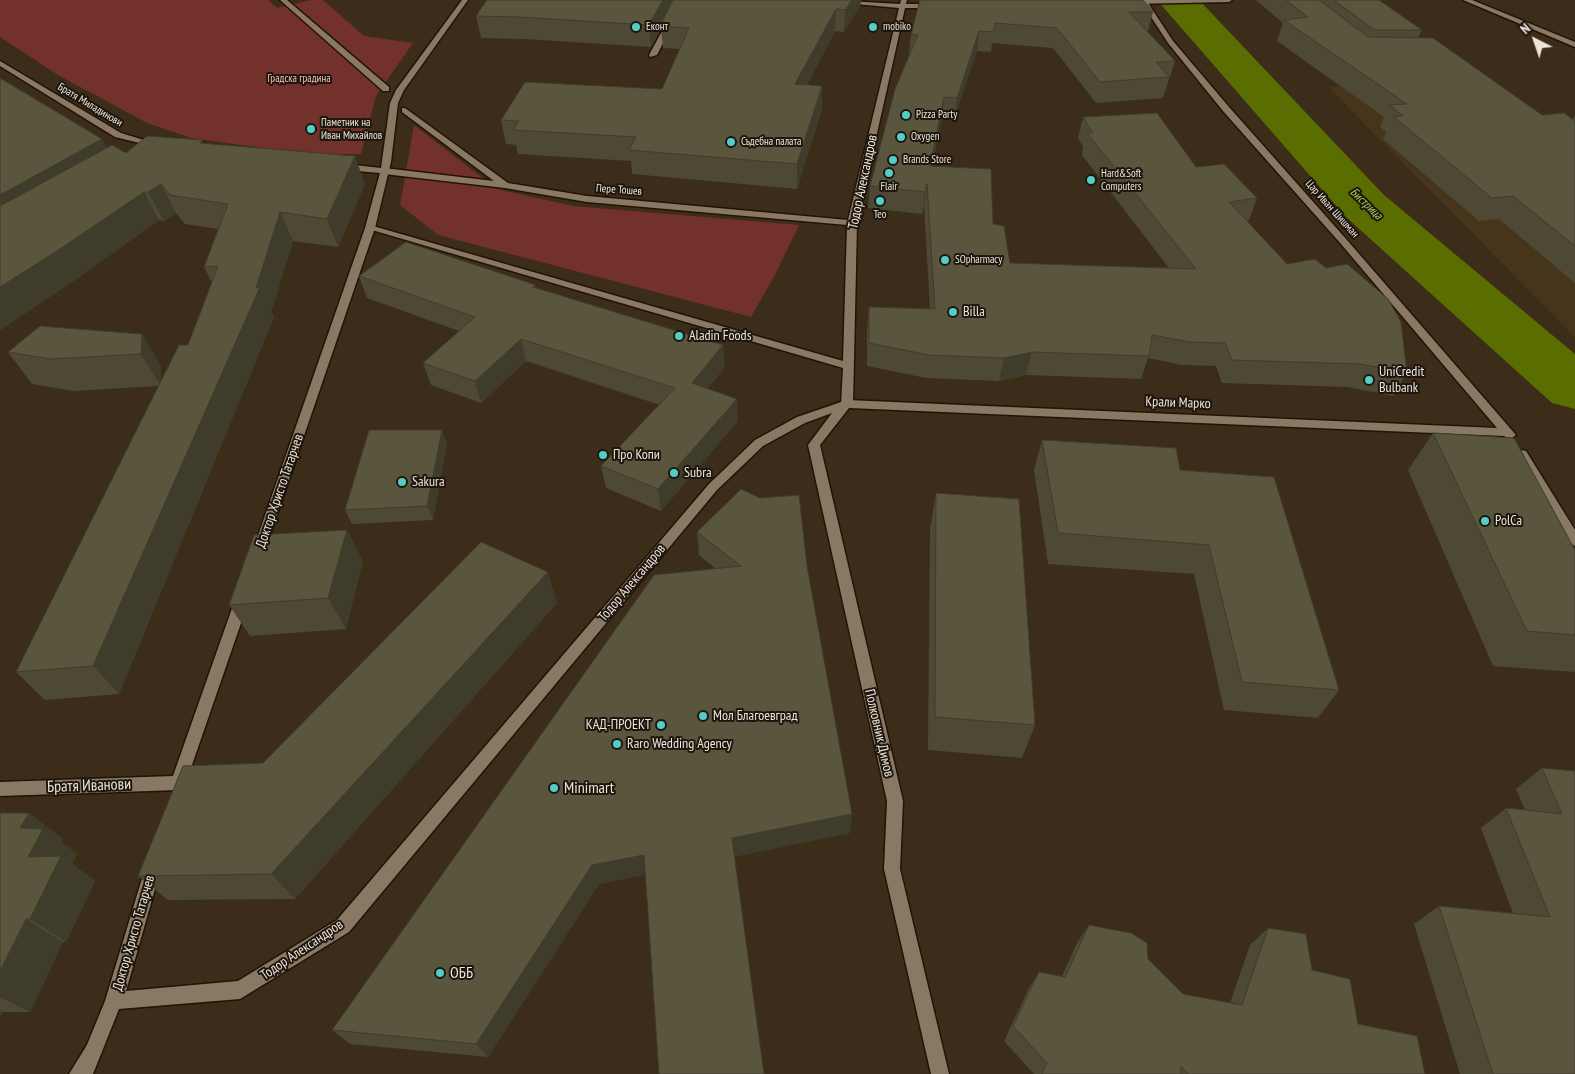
<!DOCTYPE html>
<html>
<head>
<meta charset="utf-8">
<style>
	body { margin:0 }
	#map { position:relative; width:1575px; height:1074px; overflow:hidden; background:#3b2d19; font-family:"PT Sans Narrow",sans-serif }
	canvas { display:block }
	.north { position:absolute; left:1510px; top:15px; width:50px; height:50px; -webkit-text-stroke:4px #1d160e; paint-order:stroke; rotate:319deg; font-size:14px; font-weight:700; line-height:20px; text-align:center; color:#eee4d8 }
	.north::after { content:''; display:block; margin:auto; width:18px; height:22px; background:#eee4d8; clip-path:polygon(50% 0,100% 100%,50% 72%,0 100%) }
</style>
</head>
<body>
<div id="map">
<canvas width="1575" height="1074"></canvas>
<div class="north">N</div>
</div>
<script>
const ctx = document.querySelector('canvas').getContext('2d');
ctx.lineJoin = 'round';
function fill(path, color) { ctx.fillStyle = color; ctx.fill(path, 'evenodd'); }
const poly = rows => new Path2D(rows.map(r => 'M' + r).join(''));
function strokePath(path, color, width, dash) { ctx.strokeStyle = color; ctx.lineWidth = width; ctx.lineCap = dash ? 'butt' : 'round'; ctx.setLineDash(dash || []); ctx.stroke(path); }
function label(font, color, halo, rows, align = 'center') {
  ctx.font = font + ' "PT Sans Narrow",sans-serif'; ctx.lineWidth = 4; ctx.setLineDash([]); ctx.textBaseline = 'middle'; ctx.strokeStyle = halo; ctx.fillStyle = color; for (const [text, x, y, turn = 0] of rows) {
    ctx.save(); ctx.translate(x, y); ctx.rotate((+turn || 0) * Math.PI / 180); ctx.textAlign = isNaN(turn) ? turn : align; if (halo) ctx.strokeText(text, 0, 0); ctx.fillText(text, 0, 0); ctx.restore();
  }
}
const built = poly([
	[1422,79,1575,173,1575,337,1328,87]
]);
const green = poly([
	[0,0,268,0,277,8,311,0,323,0,364,36,413,43,376,96,361,154,306,154,191,138,147,123,58,75,0,37],
	[414,125,497,189,573,206,799,225,776,273,751,317,438,235,400,205]
]);
const river = poly([
	[1157,0,1199,0,1384,195,1575,354,1575,409,1552,403,1346,217,1157,0]
]);
const pedestrian = poly([
	[280,0,287,0,389,87,389,91,383,91,280,0],
	[830,0,900,4,901,0,907,0,906,4,935,4,938,6,935,8,905,8,857,223,853,404,851,407,847,408,841,404,843,368,365,228,370,225,373,226,843,361,847,225,587,202,505,188,384,174,380,171,384,168,494,181,402,112,402,108,405,108,508,183,587,196,848,220,899,8,833,2,830,0],
	[1131,0,1232,0,1229,2,1130,4,1127,2,1131,0]
]);
const minor = poly([
	[462,0,468,0,404,90,398,103,391,162,375,228,265,550,263,553,255,553,253,550,365,228,380,173,345,170,341,167,345,164,381,168,390,103,396,90,462,0],
	[679,0,685,0,657,55,650,57,649,55,679,0],
	[1140,0,1146,0,1173,41,1229,107,1347,240,1516,435,1510,439,1504,436,849,408,820,445,903,801,900,869,949,1074,931,1074,884,869,887,801,808,445,832,413,805,423,763,446,717,490,349,932,240,999,119,1009,93,1074,75,1074,105,1001,147,862,153,860,159,862,161,868,126,991,238,981,337,920,709,484,755,440,797,417,847,400,1497,428,1341,244,1223,111,1168,43,1140,0],
	[0,61,121,133,160,145,156,147,115,137,0,66,0,61],
	[1522,450,1526,451,1575,530,1575,546,1571,544,1516,454,1522,450],
	[242,595,247,596,249,600,184,788,179,790,0,796,0,782,173,776,235,600,237,596,242,595]
]);
const tertiary = poly([
	[1463,0,1472,0,1575,42,1575,47,1463,0],
	[93,1042,99,1045,102,1051,89,1074,69,1074,87,1045,93,1042]
]);
const wall = poly([
	[487,0,861,0,860,6,844,32,835,31,807,85,822,86,822,109,797,189,632,174,631,161,518,154,516,145,506,144,501,120,662,89,680,49,663,48,661,29,651,47,525,39,481,38,476,16],
	[920,0,1153,12,1148,31,1147,31,1175,61,1163,98,1096,103,1053,48,992,43,991,52,977,51,954,119,942,118,932,166,993,224,1010,263,1169,268,1082,155,1083,147,1078,138,1083,117,1196,167,1257,198,1249,220,1247,221,1287,264,1407,373,1393,396,1348,387,1222,383,1216,366,1182,365,1148,358,1141,379,1026,375,999,381,926,378,867,366,867,330,869,307,930,309,924,206,922,214,868,208,870,186,910,54,909,54,911,34],
	[1256,0,1379,0,1422,30,1418,38,1542,115,1573,119,1575,115,1575,283,1499,219,1479,221,1383,139,1386,132,1380,127,1384,117,1277,41,1283,23],
	[0,78,107,147,126,153,205,144,365,184,338,247,293,241,271,312,274,317,119,694,45,700,16,672,158,386,74,391,32,384,8,352,142,334,161,366,161,382,188,345,212,283,204,267,218,229,185,224,176,213,164,221,159,220,75,280,0,330],
	[359,276,536,288,725,367,707,389,738,421,661,511,606,488,601,466,660,405,526,361,481,403,431,385,423,363,459,331,367,298],
	[1433,433,1575,550,1575,672,1493,666,1408,470],
	[1042,440,1180,470,1339,690,1318,718,1224,710,1194,574,1048,564,1034,470],
	[447,443,433,520,352,524,345,510],
	[936,493,1035,725,1022,758,928,750,930,529],
	[697,532,807,566,852,814,850,833,599,884,488,1057,350,1044,332,1030,716,569,699,555],
	[363,561,346,629,250,636,229,605],
	[557,603,295,899,168,900,138,876,263,763],
	[1542,768,1575,771,1575,1074,1460,1074,1414,924,1439,906,1513,913,1481,828,1506,808,1525,810,1516,789],
	[0,813,63,839,61,842,77,854,72,864,95,881,66,942,63,942,30,1012,3,1012,0,1017],
	[1089,925,1148,959,1183,994,1230,1003,1250,945,1268,928,1312,970,1358,1024,1425,1074,1034,1074,1004,1041,1029,988,1039,972,1062,976,1077,943]
]);
const shadedWall = poly([
	[663,0,677,0,660,26,661,29,651,47,649,25],
	[852,0,861,0,860,6,844,32,845,10],
	[836,9,835,31,795,107,795,84],
	[979,31,977,51,954,119,957,98],
	[822,86,822,109,797,189,797,164],
	[944,97,942,118,928,188,930,166],
	[102,139,118,167,0,235,0,195],
	[355,156,365,184,338,247,327,219],
	[161,184,176,213,164,221,148,192],
	[927,184,924,206,922,214,925,192],
	[144,192,159,220,75,280,0,330,0,287],
	[280,212,293,241,271,312,274,317,119,694,93,666,256,288],
	[142,334,161,366,161,386,141,354],
	[521,339,526,361,481,403,475,381],
	[723,345,725,367,694,405,692,383],
	[1032,352,1026,375,999,381,1004,358],
	[737,399,738,421,661,511,658,489],
	[442,430,447,443,433,520,427,506],
	[347,530,363,561,346,629,328,598],
	[548,572,557,603,295,899,271,874],
	[29,813,63,839,61,842,77,854,72,864,95,881,66,942,30,919,28,857,20,828],
	[852,814,850,833,734,857,732,838],
	[644,855,649,874,599,884,488,1057,476,1044,592,865],
	[26,919,63,942,30,1012,0,997,0,971],
	[0,1011,3,1012,0,1017]
]);
const building = poly([
	[487,0,663,0,649,25,520,17,476,16,487,0],
	[673,0,852,0,845,10,836,9,795,84,822,86,797,164,629,150,636,137,513,130,519,121,501,120,525,82,662,89,689,28,660,26,673,0],
	[920,0,1143,0,1153,12,1129,12,1175,61,1156,62,1169,77,1100,82,1057,28,995,23,994,32,979,31,957,98,944,97,930,166,991,169,993,224,1004,226,1010,263,1196,269,1087,133,1093,133,1083,117,1157,113,1196,167,1224,164,1257,198,1229,202,1287,264,1315,259,1326,268,1347,264,1388,299,1401,322,1407,373,1361,364,1232,360,1225,343,1190,342,1152,335,1149,356,1032,352,1004,358,929,355,869,343,869,307,935,309,927,184,925,192,870,186,895,89,918,35,911,34,920,0],
	[1286,0,1319,0,1368,37,1433,38,1542,115,1564,113,1575,121,1575,246,1513,196,1492,198,1394,117,1403,116,1390,105,1407,104,1284,20,1308,17,1286,0],
	[1334,0,1379,0,1422,30,1374,30,1334,0],
	[0,78,102,139,0,195,0,78],
	[147,136,203,140,200,143,355,156,327,219,280,212,256,288,260,287,93,666,16,672,179,345,188,345,218,266,204,267,228,204,170,195,161,184,148,192,144,192,57,251,0,287,0,206,112,145,126,153,147,136],
	[406,242,536,285,533,287,723,345,692,383,737,399,658,489,601,466,675,388,521,339,475,381,423,363,475,317,359,276,406,242],
	[40,326,142,334,141,354,51,359,8,352,40,326],
	[369,430,442,430,427,506,345,510,369,430],
	[1433,433,1514,438,1575,550,1575,635,1527,631,1433,433],
	[1042,440,1176,448,1180,470,1274,477,1339,690,1242,682,1209,545,1058,533,1042,440],
	[741,489,760,498,799,495,807,566,852,814,732,838,764,1074,659,1074,644,855,592,865,476,1044,332,1030,654,575,741,566,697,532,741,489],
	[936,493,1019,499,1035,725,935,717,936,493],
	[347,530,328,598,229,605,254,535,347,530],
	[481,542,548,572,271,874,138,876,183,766,263,763,481,542],
	[1542,768,1575,771,1575,1074,1493,1074,1439,906,1550,917,1506,808,1562,814,1542,768],
	[0,813,29,813,20,828,43,829,28,857,61,856,30,919,26,919,0,971,0,813],
	[1089,925,1131,933,1147,943,1148,959,1183,994,1242,1005,1268,928,1306,934,1312,970,1350,979,1358,1024,1417,1036,1425,1074,1188,1074,1181,1066,1181,1074,1042,1074,1047,1063,1013,1026,1039,972,1065,977,1089,925]
]);
const markers = [
	[636,27,5,"#54cdc7"],
	[873,27,5,"#54cdc7"],
	[906,115,5,"#54cdc7"],
	[311,129,5,"#54cdc7"],
	[901,137,5,"#54cdc7"],
	[731,142,5,"#54cdc7"],
	[893,160,5,"#54cdc7"],
	[889,173,5,"#54cdc7"],
	[1091,180,5,"#54cdc7"],
	[880,201,5,"#54cdc7"],
	[945,260,5,"#54cdc7"],
	[953,312,5,"#54cdc7"],
	[679,336,5,"#54cdc7"],
	[1369,380,5,"#54cdc7"],
	[603,455,5,"#54cdc7"],
	[674,473,5,"#54cdc7"],
	[402,482,5,"#54cdc7"],
	[1485,521,5,"#54cdc7"],
	[703,716,5,"#54cdc7"],
	[661,725,5,"#54cdc7"],
	[617,744,5,"#54cdc7"],
	[554,788,5,"#54cdc7"],
	[440,973,5,"#54cdc7"]
];
const farPoinames = [
	["Еконт",646,27],
	["mobiko",883,27],
	["Pizza Party",916,115],
	["Паметник на",321,123],
	["Иван Михайлов",321,136],
	["Oxygen",911,137],
	["Съдебна палата",741,142],
	["Brands Store",903,160],
	["Hard&Soft",1101,174],
	["Computers",1101,187],
	["Flair",889,187,"center"],
	["Тео",880,215,"center"],
	["SOpharmacy",955,260]
];
const farParknames = [
	["Градска градина",299,79]
];
const farStreetnames = [
	["Братя Миладинови",90,105,31],
	["Пере Тошев",619,190,4],
	["Цар Иван Шишман",1332,209,48]
];
const farWaternames = [
	["Бистрица",1366,204,44]
];
const streetNames = [
	["Тодор Александров",863,182,-78],
	["Крали Марко",1178,403,2],
	["Доктор Христо Татарчев",280,491,-71],
	["Тодор Александров",632,583,-50],
	["Полковник Димов",879,733,77],
	["Доктор Христо Татарчев",134,933,-74],
	["Тодор Александров",302,950,-34]
];
const poiNames = [
	["Billa",963,312],
	["Aladin Foods",689,336],
	["UniCredit",1379,372],
	["Bulbank",1379,388],
	["Про Копи",613,455],
	["Subra",684,473],
	["Sakura",412,482],
	["PolCa",1495,521],
	["Мол Благоевград",713,716],
	["КАД-ПРОЕКТ",651,725,"right"],
	["Raro Wedding Agency",627,744]
];
const nearStreetnames = [
	["Братя Иванови",89,786,-2]
];
const nearPoinames = [
	["Minimart",564,788],
	["ОББ",450,973]
];
fill(built, '#46351b');
fill(green, '#72312a');
fill(river, '#5a6d00');
strokePath(pedestrian, '#221403', 3);
strokePath(minor, '#221403', 3);
strokePath(tertiary, '#221403', 3);
fill(pedestrian, '#897863');
fill(minor, '#897863');
fill(tertiary, '#897863');
fill(wall, '#4d4934');
fill(shadedWall, '#3f3c2b');
fill(building, '#5a553d');
strokePath(building, '#3f3c2b', 1);
for (const [x, y, r, color] of markers) { const dot = new Path2D(); dot.arc(x, y, r, 0, 2 * Math.PI); ctx.fillStyle = color; ctx.fill(dot); strokePath(dot, '#1d160e', 2); }
label('11px', '#eee4d8', '#1d160e', farPoinames, 'left');
label('11px', '#f5c2bb', '#1d160e', farParknames);
label('11px', '#eee4d8', '#1d160e', farStreetnames);
label('italic 12px', '#b6d259', '#1d160e', farWaternames);
label('14px', '#eee4d8', '#1d160e', streetNames);
label('14px', '#eee4d8', '#1d160e', poiNames, 'left');
label('16px', '#eee4d8', '#1d160e', nearStreetnames);
label('16px', '#eee4d8', '#1d160e', nearPoinames, 'left');
</script>
</body>
</html>
